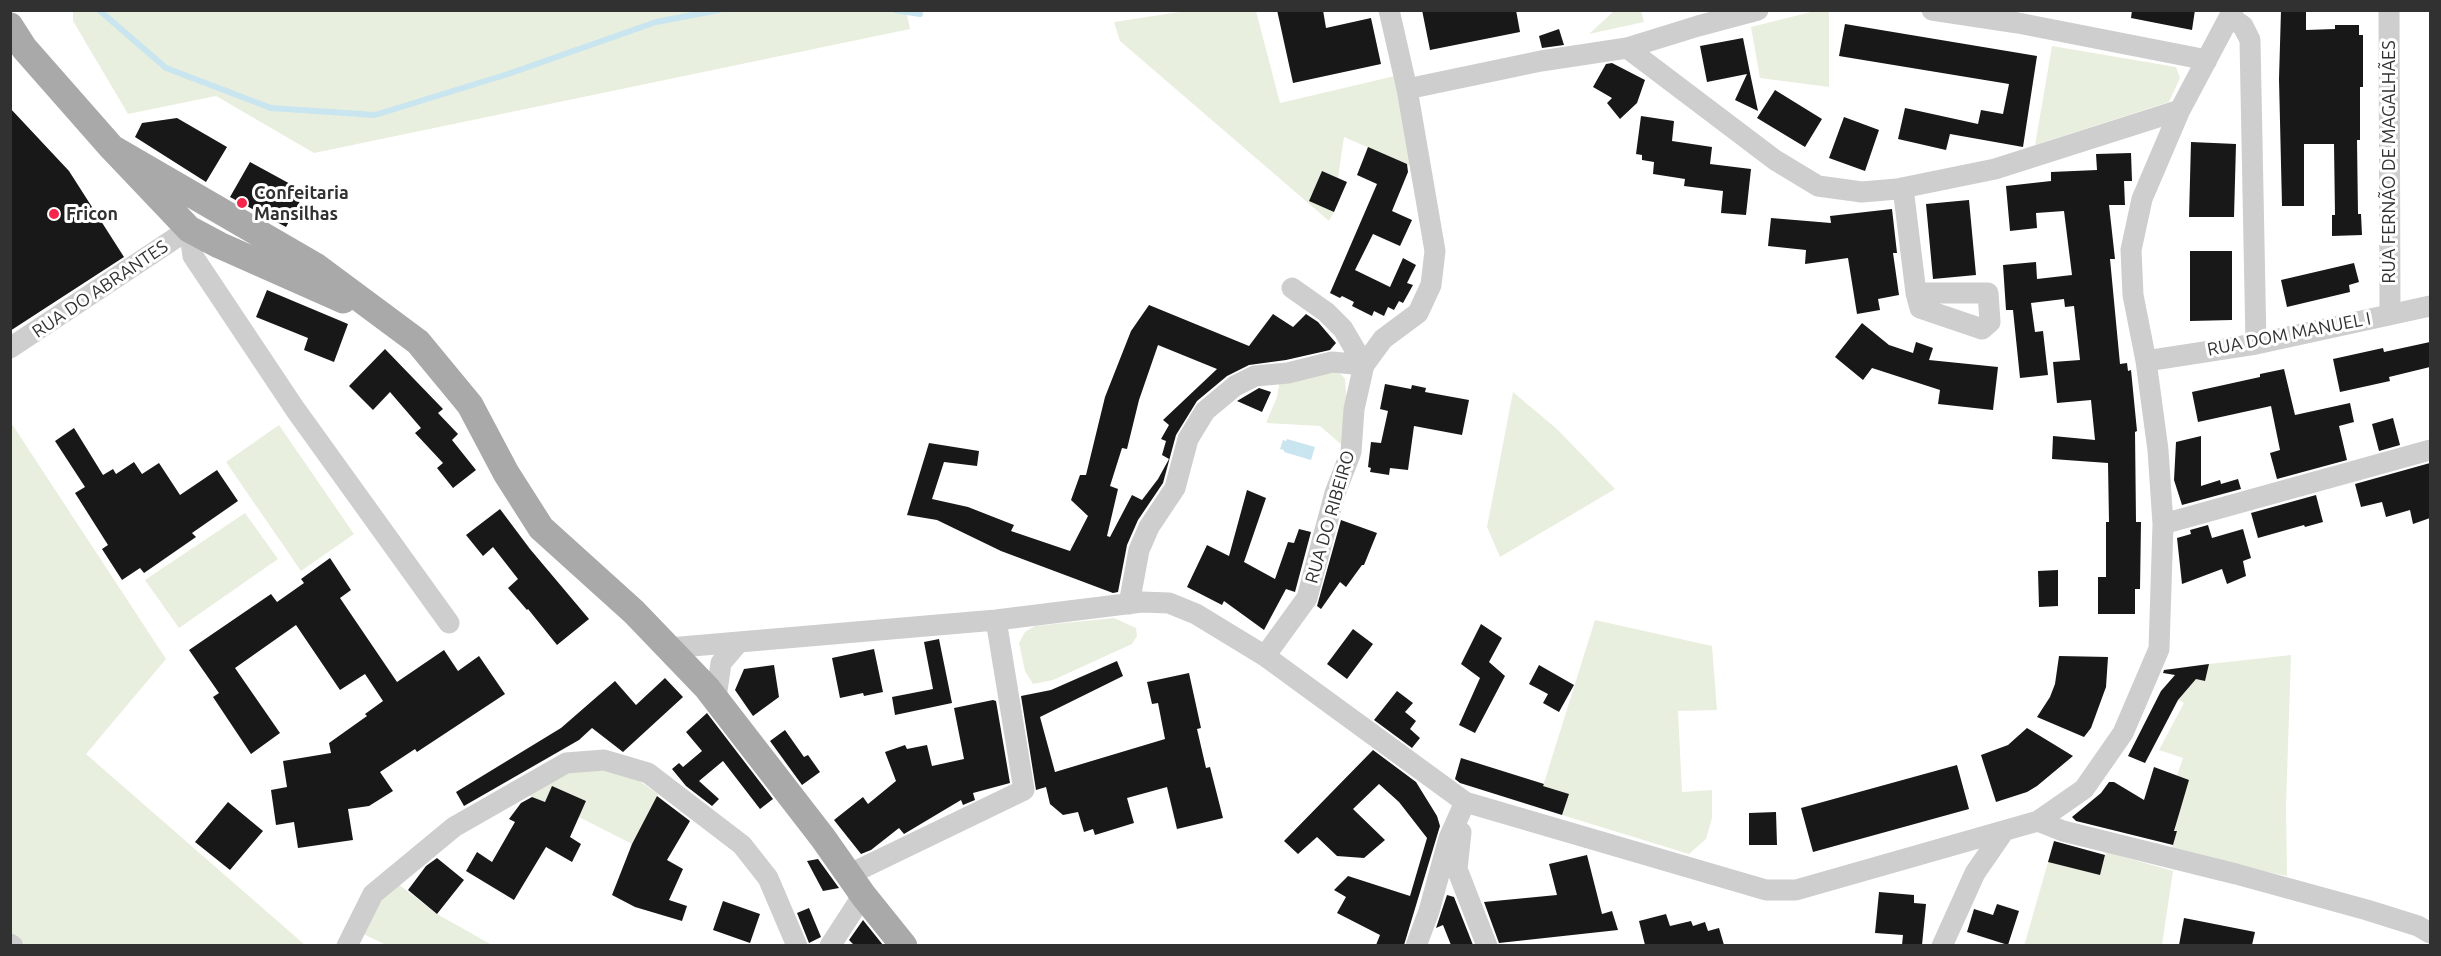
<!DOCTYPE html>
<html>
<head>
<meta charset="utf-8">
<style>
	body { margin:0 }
	#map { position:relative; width:2441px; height:956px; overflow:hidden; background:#fff; font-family:Ubuntu,sans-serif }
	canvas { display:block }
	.frame { position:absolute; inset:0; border:12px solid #313131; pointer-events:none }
</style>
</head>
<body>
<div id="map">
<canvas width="2441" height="956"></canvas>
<div class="frame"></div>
</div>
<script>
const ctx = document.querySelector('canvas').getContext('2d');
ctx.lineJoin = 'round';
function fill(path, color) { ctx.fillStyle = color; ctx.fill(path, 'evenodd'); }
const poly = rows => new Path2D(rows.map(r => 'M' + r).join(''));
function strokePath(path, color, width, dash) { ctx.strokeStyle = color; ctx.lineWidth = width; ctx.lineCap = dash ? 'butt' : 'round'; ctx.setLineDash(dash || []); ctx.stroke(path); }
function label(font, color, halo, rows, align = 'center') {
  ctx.font = font + ' Ubuntu,sans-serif'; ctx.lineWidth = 6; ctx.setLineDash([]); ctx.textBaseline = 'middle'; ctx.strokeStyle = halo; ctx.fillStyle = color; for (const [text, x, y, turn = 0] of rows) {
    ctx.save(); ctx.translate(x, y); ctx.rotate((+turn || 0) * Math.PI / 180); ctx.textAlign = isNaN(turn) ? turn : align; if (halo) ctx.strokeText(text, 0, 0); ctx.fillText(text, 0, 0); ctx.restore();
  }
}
const green = poly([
	[906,10,910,29,314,153,216,96,128,114,73,21,73,11],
	[1186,11,1256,11,1280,103,1395,76,1411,166,1344,137,1338,178,1322,171,1309,201,1334,212,1329,221,1120,41,1114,22],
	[1614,11,1641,11,1644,22,1589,34],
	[1829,11,1829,87,1760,78,1751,27,1811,12],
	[2052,46,2176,67,2180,78,2169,102,2035,145],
	[1335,368,1345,379,1347,404,1343,446,1320,426,1266,423,1277,397,1280,379],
	[1513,392,1558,430,1615,489,1500,557,1487,527],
	[10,421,166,659,86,754,305,945,27,946,11,933],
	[279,425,354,534,301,571,226,462],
	[245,513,278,559,179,628,145,580],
	[1114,618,1136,628,1137,636,1132,644,1053,680,1033,684,1025,671,1019,643,1025,632,1035,626],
	[1595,620,1712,646,1717,710,1678,711,1682,792,1712,790,1712,818,1706,839,1689,854,1562,815,1569,794,1543,786],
	[2291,655,2286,805,2287,876,2171,851,2177,832,2175,831,2177,776,2183,758,2159,750,2184,703,2178,700,2196,679,2205,681,2209,664],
	[569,767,615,769,638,780,658,794,632,844,579,817,586,801,552,786,545,802,527,795],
	[2106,852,2173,871,2162,945,2024,946,2048,862,2100,875],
	[397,883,437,914,492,945,386,945,359,932,381,900]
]);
const water = poly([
	[1287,439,1315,447,1311,460,1284,452,1284,450,1280,449,1283,440,1286,441]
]);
const stream = poly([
	[99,10,166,68,271,108,375,115,508,74,656,22,719,10],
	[895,10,920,14]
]);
const building = poly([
	[1277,10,1323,10,1326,28,1371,18,1381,64,1293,83],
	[1422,10,1516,10,1520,32,1430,50],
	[2132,10,2195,10,2192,30,2131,18],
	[2281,10,2306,10,2306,30,2335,29,2335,25,2359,25,2359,35,2363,35,2363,87,2360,87,2360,140,2357,140,2358,214,2361,214,2362,235,2332,236,2332,215,2335,215,2334,144,2304,144,2304,206,2282,206,2279,79],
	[1845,24,2037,56,2023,147,1950,134,1946,150,1898,139,1905,108,1978,124,1981,110,2003,114,2009,84,1839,56],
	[1559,29,1564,45,1542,48,1539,36],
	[1743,38,1750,73,1758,111,1735,100,1747,74,1707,82,1700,46],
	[1612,63,1645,80,1637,103,1620,119,1607,103,1612,98,1593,87,1606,64],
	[1775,90,1822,119,1805,147,1757,118],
	[10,108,69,171,124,257,10,331],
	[1641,116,1674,121,1672,141,1712,147,1710,164,1751,169,1746,215,1721,213,1723,191,1684,186,1685,179,1653,174,1654,162,1642,160,1642,155,1636,154],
	[1844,117,1879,130,1865,171,1829,158],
	[177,118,227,147,206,182,135,137,142,123],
	[2191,142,2236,144,2234,217,2189,217],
	[1368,147,1407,164,1408,172,1392,211,1412,220,1400,246,1373,234,1355,270,1390,287,1403,258,1416,265,1407,283,1413,285,1403,303,1399,301,1394,310,1388,307,1384,316,1374,311,1372,316,1352,306,1354,302,1342,296,1340,298,1330,293,1377,184,1357,175],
	[2131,153,2132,181,2124,181,2125,205,2109,205,2115,259,2110,259,2120,364,2127,363,2128,371,2131,370,2137,431,2135,432,2136,522,2141,522,2140,589,2135,589,2135,614,2098,614,2098,577,2106,577,2106,522,2109,522,2108,463,2052,459,2053,436,2095,440,2091,400,2057,403,2053,362,2080,360,2074,306,2065,307,2064,299,2031,303,2035,332,2043,331,2048,375,2020,378,2013,310,2006,310,2003,265,2036,262,2037,279,2072,275,2064,211,2036,213,2037,228,2010,231,2006,186,2051,181,2051,172,2097,170,2096,154],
	[250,162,305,192,286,227,230,197],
	[1322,171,1347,182,1334,212,1309,201],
	[1969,200,1976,275,1933,279,1926,204],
	[1892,209,1897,253,1893,253,1899,295,1878,299,1880,310,1857,314,1848,258,1805,264,1806,250,1768,246,1771,218,1831,223,1830,216],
	[2190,251,2232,251,2232,320,2190,321],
	[2354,263,2359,282,2349,285,2350,292,2287,307,2281,280],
	[267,290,348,324,334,362,304,350,308,338,256,317],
	[1149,305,1249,346,1273,314,1293,327,1306,314,1318,322,1336,343,1330,350,1286,360,1249,365,1227,376,1197,401,1176,435,1163,483,1138,520,1127,545,1118,592,1113,593,1001,551,937,520,907,515,929,443,979,451,977,466,944,462,932,499,968,507,1014,525,1011,531,1070,551,1088,516,1071,500,1080,475,1086,475,1105,397,1131,331],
	[1158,345,1217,369,1163,420,1169,425,1161,439,1166,441,1162,455,1169,459,1158,479,1142,500,1132,495,1110,537,1107,536,1118,489,1110,486,1122,448,1127,449,1139,400],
	[1862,323,1889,345,1913,353,1916,342,1933,348,1929,360,1998,367,1993,410,1938,404,1940,390,1872,368,1863,380,1835,357],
	[2430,342,2430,367,2389,377,2390,381,2340,392,2333,359,2383,348,2384,352],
	[385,349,443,409,438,413,458,434,452,440,476,470,453,488,437,468,443,463,415,433,421,428,390,392,373,410,349,386],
	[2284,369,2295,415,2350,403,2354,422,2339,426,2347,460,2277,479,2270,453,2280,450,2271,406,2198,422,2192,392,2260,377,2260,374],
	[1385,384,1411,389,1412,385,1426,388,1425,392,1469,400,1462,435,1414,426,1408,470,1390,468,1389,475,1370,472,1371,468,1368,467,1371,442,1381,443,1388,411,1380,409],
	[1259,388,1271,392,1262,412,1237,401],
	[2393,418,2400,445,2379,451,2372,424],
	[74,428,103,475,113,469,116,474,134,462,142,474,159,463,180,495,217,470,238,501,192,533,196,537,144,573,140,568,122,580,102,549,108,545,75,493,85,487,55,441],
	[2201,436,2201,486,2220,480,2221,484,2238,479,2241,489,2182,505,2174,480,2176,442],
	[2430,463,2430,518,2413,524,2410,510,2386,517,2382,502,2361,507,2355,484],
	[1247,490,1266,498,1244,562,1275,579,1288,542,1294,543,1299,529,1311,532,1295,592,1286,589,1264,630,1224,601,1222,605,1187,587,1207,545,1229,556],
	[2316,495,2323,522,2305,527,2304,525,2258,538,2251,513],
	[500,509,530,549,589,619,557,645,528,609,527,610,508,588,518,579,493,547,483,556,466,535],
	[1341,520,1377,533,1364,565,1362,565,1346,587,1340,582,1321,609,1317,606],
	[2208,525,2212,538,2243,529,2251,558,2243,561,2246,576,2227,584,2222,569,2182,584,2177,538,2191,534,2190,530],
	[330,558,351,590,340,598,397,682,444,650,458,671,479,656,505,694,417,752,415,749,380,772,393,791,369,806,348,809,353,840,298,848,294,822,276,825,271,790,287,787,283,761,331,753,329,743,367,716,365,714,383,701,365,674,340,690,296,625,235,668,280,733,251,754,213,697,219,693,189,650,271,594,277,602,304,583,301,579],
	[2058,570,2058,606,2039,607,2038,571],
	[1481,624,1502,638,1489,662,1505,676,1475,733,1459,725,1480,678,1461,664],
	[1353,629,1373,644,1347,679,1327,664],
	[939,639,952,703,895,715,892,697,933,689,924,642],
	[874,649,883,692,864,696,863,693,840,698,832,658],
	[2059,656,2108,657,2106,687,2091,728,2084,737,2037,717,2050,697,2055,684],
	[1117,661,1123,676,1040,717,1055,772,1165,739,1158,703,1152,704,1147,682,1189,673,1201,728,1197,729,1206,768,1210,767,1223,818,1177,829,1167,787,1127,798,1134,823,1095,835,1093,829,1084,832,1078,812,1063,815,1050,804,1046,787,1036,790,1021,696,1051,690],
	[2209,664,2205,681,2196,679,2178,700,2145,763,2128,756,2161,691,2175,675,2163,673,2164,670],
	[774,665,779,697,753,716,735,690,744,669],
	[1539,665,1574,685,1559,712,1543,703,1548,694,1529,684],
	[665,678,683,697,623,752,592,728,579,740,464,806,456,792,561,728,615,681,636,705],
	[1397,691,1413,703,1405,712,1416,721,1410,729,1420,738,1412,748,1374,720],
	[993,700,996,701,1010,783,973,793,975,800,963,805,961,800,904,834,899,828,871,850,861,854,834,820,863,797,868,804,896,781,885,752,905,745,907,749,927,745,932,766,964,759,954,708],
	[707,713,773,799,760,809,723,761,699,781,719,799,712,806,686,786,672,769,679,763,683,767,702,751,686,732],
	[2027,728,2073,756,2037,786,2027,792,1996,802,1981,755,2008,745],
	[785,730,804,757,808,755,820,772,802,785,770,741],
	[1373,750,1416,782,1437,816,1440,826,1404,945,1376,945,1380,935,1337,913,1346,897,1334,890,1348,876,1410,896,1427,838,1399,802,1379,784,1353,809,1385,840,1364,858,1337,856,1317,837,1298,854,1284,841],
	[1461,758,1544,784,1543,786,1569,794,1562,815,1460,783,1455,779],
	[1957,765,1969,809,1813,852,1801,808],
	[2154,767,2189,780,2174,831,2177,831,2173,845,2076,821,2072,817,2101,793,2109,782,2114,782,2144,800],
	[552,786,586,801,570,837,581,844,572,862,546,847,514,900,466,871,477,852,492,862,515,822,509,819,521,803,532,797,545,802],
	[657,796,690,821,667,860,683,869,669,900,687,906,682,921,635,907,612,895,632,844],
	[228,802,263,831,230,870,195,842],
	[1776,812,1777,845,1749,845,1749,813],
	[2054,841,2105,855,2100,875,2048,862],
	[1587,855,1602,914,1612,911,1618,930,1499,943,1484,902,1557,895,1549,864],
	[437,858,464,880,437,914,408,890,426,866],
	[818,859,839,888,823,891,807,861],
	[1879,892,1914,895,1914,903,1926,904,1922,945,1902,945,1903,935,1875,933],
	[1447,895,1454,897,1473,945,1451,945,1443,925,1436,928],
	[723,901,760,914,750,943,713,930],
	[1997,904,2019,911,2008,945,1967,932,1974,909,1993,915],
	[809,908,821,937,809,943,797,913],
	[1666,914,1670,926,1691,921,1693,926,1705,922,1708,931,1719,928,1724,945,1645,945,1639,921],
	[2184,918,2255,932,2252,945,2179,945],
	[863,920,883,945,854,945,849,940]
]);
const minor = poly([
	[1932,10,2018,23,2207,60],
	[2389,10,2390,314],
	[2230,17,2243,26,2250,40,2256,344],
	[1627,48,1775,160,1818,186,1862,192,1897,189,1995,169,2180,110],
	[1407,89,1541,61,1627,48,1698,26,1758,10],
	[1903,188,1916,293,1920,308,1982,329,1990,322,1988,293,1916,293],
	[1292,288,1326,312,1343,329,1364,365],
	[10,348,189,229,193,256,295,409,449,623],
	[2146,361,2256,344,2430,306],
	[2163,524,2430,450],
	[1129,604,1139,550,1149,527,1175,488,1188,439,1205,411,1235,386,1255,376,1288,373,1332,362,1364,365],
	[669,648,996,620,1142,602,1169,603,1196,614,1265,656,1465,802,1766,890,1796,890,2038,821,2084,789,2123,733,2159,649,2163,524,2158,450,2146,361,2133,295,2131,250,2142,199,2180,110,2233,10],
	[1265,656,1307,598,1335,493,1351,452,1354,409,1364,365,1383,339,1418,313,1431,285,1435,251,1407,89,1389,10],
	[716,698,721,663,739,642],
	[2038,821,2063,831,2236,874,2367,910,2418,926,2430,933],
	[1461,832,1457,869,1487,946],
	[848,875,1024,790,996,620],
	[10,944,13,946],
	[347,946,373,894,454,827,566,763,604,760,648,773,742,845,768,878,797,946],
	[830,946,863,895],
	[1416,946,1429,911,1449,838,1465,802],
	[1942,946,1975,873,2004,831]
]);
const major = poly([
	[10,26,24,48,112,148,189,229,219,245,343,300],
	[112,148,317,267,418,342,470,405,506,473,541,528,634,612,707,688,823,838,863,895,904,946]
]);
const markers = [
	[242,203,6,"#f6254b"],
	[54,214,6,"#f6254b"]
];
const streetNames = [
	["RUA FERNÃO DE MAGALHÃES",2389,162,-90],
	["RUA DO ABRANTES",100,289,-34],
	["RUA DOM MANUEL I",2289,334,-11],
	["RUA DO RIBEIRO",1330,517,-74]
];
const poiNames = [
	["Confeitaria",254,193],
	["Mansilhas",254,214],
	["Fricon",66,214]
];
fill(green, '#e9efde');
fill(water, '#c9e5f0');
strokePath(stream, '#c9e5f0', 6);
fill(building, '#181818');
strokePath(minor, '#cecece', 21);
strokePath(major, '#a9a9a9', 27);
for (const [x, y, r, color] of markers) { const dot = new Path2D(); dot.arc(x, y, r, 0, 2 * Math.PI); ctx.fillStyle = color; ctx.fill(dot); strokePath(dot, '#fff', 2); }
label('18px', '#313131', '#fff', streetNames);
label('bold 18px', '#313131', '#fff', poiNames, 'left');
</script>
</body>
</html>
